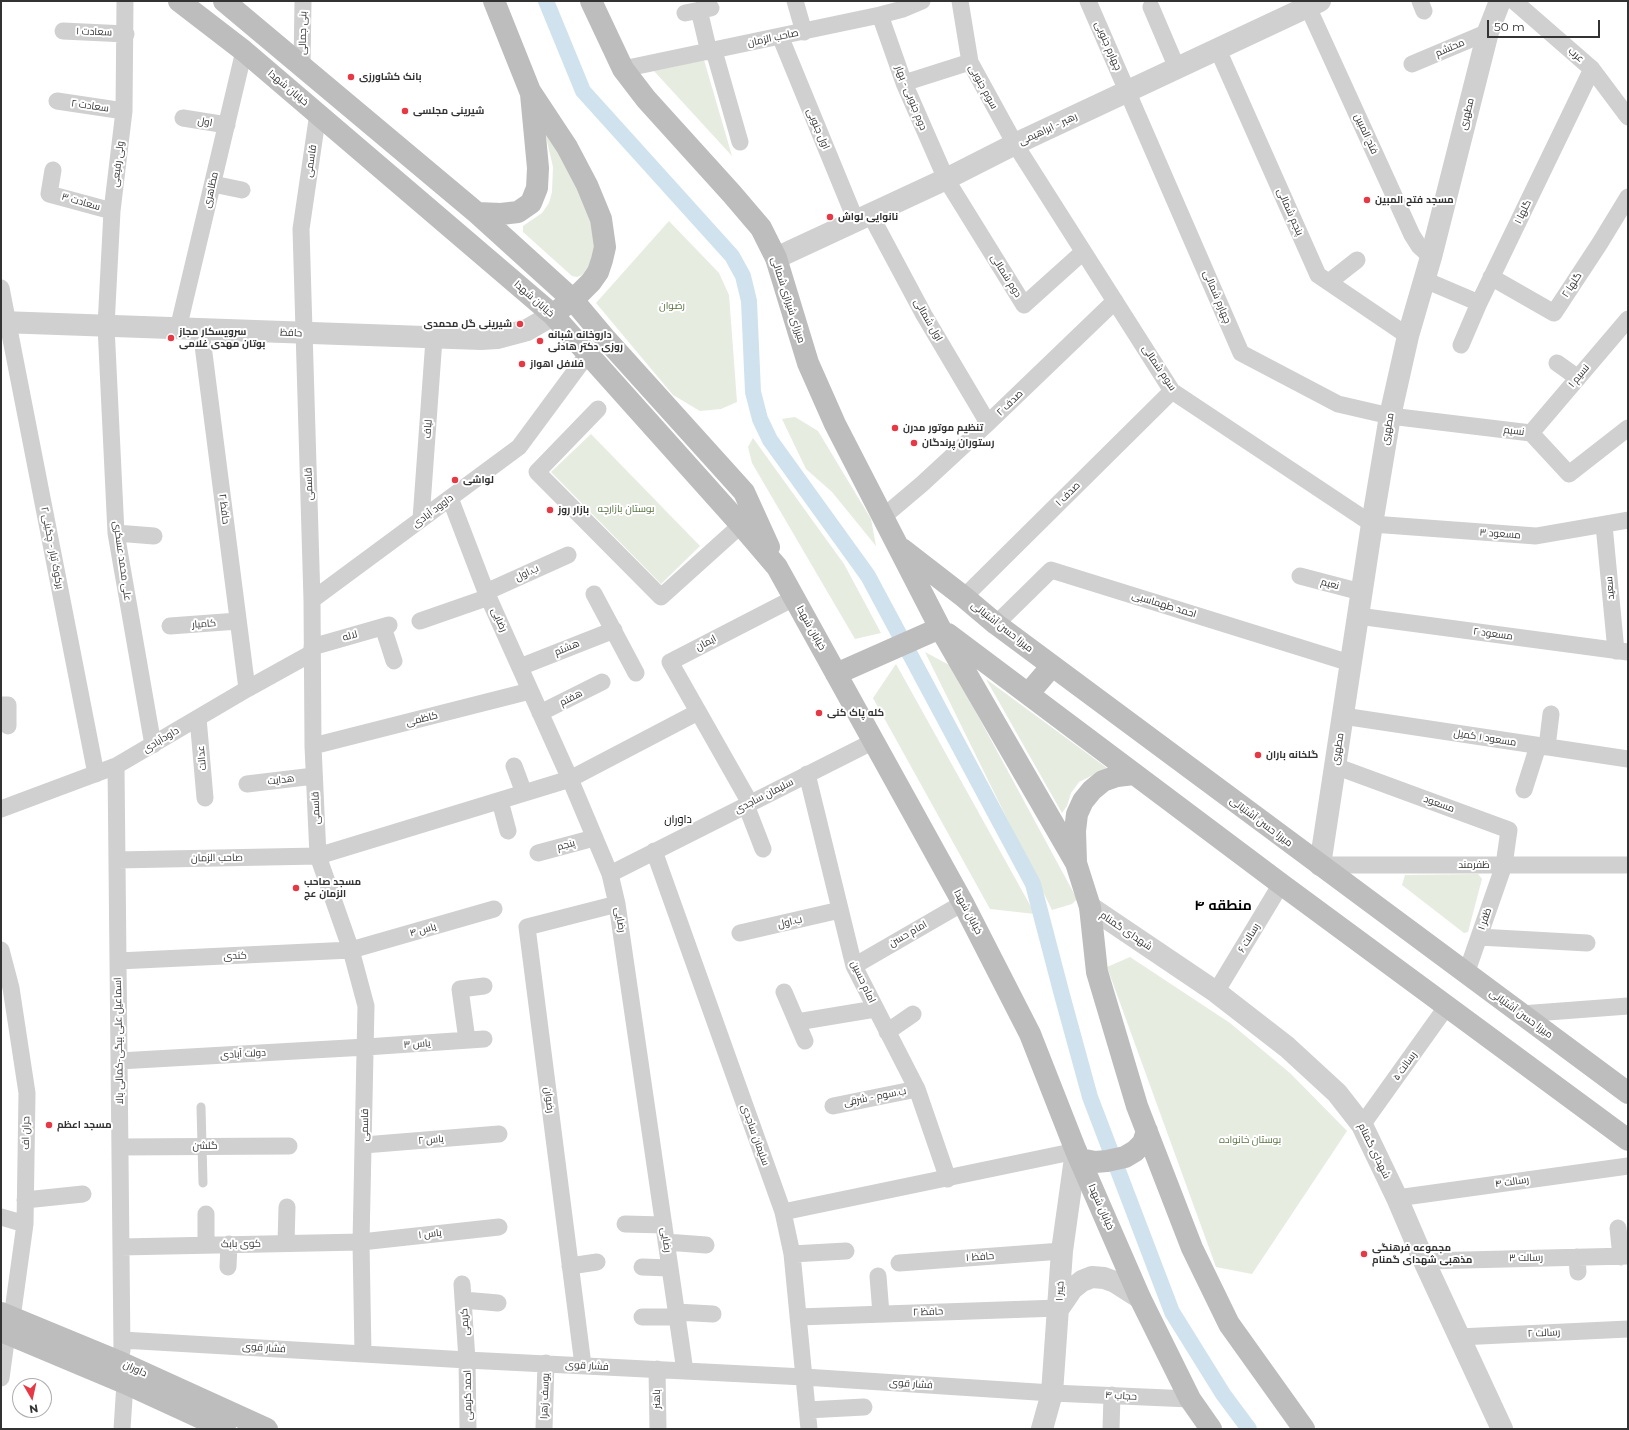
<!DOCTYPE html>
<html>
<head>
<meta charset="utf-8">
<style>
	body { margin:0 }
	#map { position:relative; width:1629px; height:1430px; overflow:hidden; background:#fff; font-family:Montserrat,sans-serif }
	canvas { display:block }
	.frame { position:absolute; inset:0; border:2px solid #333; pointer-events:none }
	.north { position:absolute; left:12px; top:1378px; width:40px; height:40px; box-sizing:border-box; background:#fff; border:1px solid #adadad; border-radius:50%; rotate:171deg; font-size:11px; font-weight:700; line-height:16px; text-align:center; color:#333 }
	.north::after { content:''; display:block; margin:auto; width:14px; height:18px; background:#e63946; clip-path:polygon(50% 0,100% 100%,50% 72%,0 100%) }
	.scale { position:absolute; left:1487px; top:20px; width:113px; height:18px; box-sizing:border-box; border:2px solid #333; border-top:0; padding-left:5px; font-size:12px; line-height:14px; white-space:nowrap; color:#333; -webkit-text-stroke:3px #fff; paint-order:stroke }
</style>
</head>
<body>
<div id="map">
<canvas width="1629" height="1430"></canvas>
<div class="frame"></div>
<div class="north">N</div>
<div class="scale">50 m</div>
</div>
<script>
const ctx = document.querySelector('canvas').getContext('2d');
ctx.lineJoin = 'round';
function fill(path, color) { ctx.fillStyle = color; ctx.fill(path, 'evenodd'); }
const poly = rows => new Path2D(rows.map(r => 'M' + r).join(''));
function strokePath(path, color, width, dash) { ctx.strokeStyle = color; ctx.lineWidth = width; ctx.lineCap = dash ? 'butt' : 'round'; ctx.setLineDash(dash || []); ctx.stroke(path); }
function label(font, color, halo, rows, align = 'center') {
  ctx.font = font + ' Montserrat,Cairo,sans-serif'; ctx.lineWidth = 4; ctx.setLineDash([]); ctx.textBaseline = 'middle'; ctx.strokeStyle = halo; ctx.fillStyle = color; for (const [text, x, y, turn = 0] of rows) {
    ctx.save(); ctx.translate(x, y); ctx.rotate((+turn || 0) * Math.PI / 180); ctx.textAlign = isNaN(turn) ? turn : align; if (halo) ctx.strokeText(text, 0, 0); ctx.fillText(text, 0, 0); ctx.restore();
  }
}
const green = poly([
	[704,60,732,156,654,71],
	[547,133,597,208,594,260,582,275,577,277,572,276,523,232,523,226,542,213,549,203,552,192,553,167,546,137],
	[669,221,719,273,729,295,737,402,721,409,700,411,673,395,596,303],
	[795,417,818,431,871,519,876,546,832,492,806,469,782,419],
	[591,434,700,546,661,584,551,472],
	[753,438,844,564,881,633,855,639,752,463,748,447],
	[925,652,951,666,1077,899,1072,904,1052,910],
	[896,664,1035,914,990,909,873,698],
	[986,679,1107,768,1079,782,1071,793,1067,806,1062,813],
	[1478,874,1482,879,1468,932,1464,933,1402,885,1405,875],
	[1130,957,1230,1023,1291,1074,1347,1131,1252,1274,1216,1267,1107,967]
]);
const canal = poly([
	[546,1,583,91,732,256,743,276,749,301,753,392,760,419,770,440,868,576,1033,884,1062,995,1090,1097,1172,1312,1223,1394,1249,1429]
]);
const service = poly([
	[201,1107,203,1183]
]);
const minor = poly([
	[125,1,124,111,112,211,106,326,116,533,153,745],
	[795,1,804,32],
	[960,1,970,62,1015,144,1172,391,1372,524,1536,536,1628,520],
	[1088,1,1241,353,1338,404,1390,416,1531,433,1569,474,1628,428],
	[1420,1,1424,11],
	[1514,1,1592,69,1628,117],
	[1151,7,1177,68],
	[1308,7,1412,235,1419,246,1431,257],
	[699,10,709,52],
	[685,13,711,8],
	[880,15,904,83,946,179,1024,305,1083,252],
	[63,31,126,34],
	[780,36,856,221],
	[1218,50,1318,275,1408,336],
	[714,51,740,142],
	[1412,64,1488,32],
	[302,66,303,1],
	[623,69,880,15,903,9,922,1],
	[904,83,970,62],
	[57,101,124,111],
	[318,113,301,229,312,600,313,746,318,856,351,950,366,1006,361,1242,363,1354],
	[183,118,227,125],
	[53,170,49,194,112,211],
	[213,184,242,190],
	[870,214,924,315,988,423],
	[1491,277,1554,313,1600,243,1628,197],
	[1425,280,1479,303,1592,69],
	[1329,282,1357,260],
	[1,288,96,774],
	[178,329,244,51],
	[201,330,247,689],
	[1461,345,1479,303],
	[1557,363,1578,378],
	[598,409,537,472,661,597,741,525],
	[1531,433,1628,319],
	[450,498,486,592,570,779,610,874,617,904,685,1371],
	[883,517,922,484,988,423,1115,301],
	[421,519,434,339],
	[1604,525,1616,651],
	[116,533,154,536],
	[1300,576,1361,592],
	[486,592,568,555],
	[594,594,636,673],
	[964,597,1172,391],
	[312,600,519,447,587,355],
	[1358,616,1628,652],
	[420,621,489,597],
	[996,624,1051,570,1350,663],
	[170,626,238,621],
	[383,627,394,661],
	[312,647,389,625],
	[520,667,614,630],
	[1,705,8,705,8,726],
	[540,713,602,682],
	[1343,716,1628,759],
	[198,718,205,798],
	[313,746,530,691],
	[1547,747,1551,714],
	[116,766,122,1351],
	[514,766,524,793],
	[1335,766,1509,830,1504,865,1466,974],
	[807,774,854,966,917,1089,948,1179],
	[247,784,314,776],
	[1524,790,1538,746],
	[500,801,508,831],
	[750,803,670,662,794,598],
	[746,805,763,849],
	[1,809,116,766,247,689,312,653],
	[654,851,783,1212,792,1254,809,1429],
	[538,853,594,838],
	[117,860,318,856,570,779,698,712],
	[1320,865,1628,865],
	[610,874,874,741],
	[740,933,840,910],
	[1479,937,1587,943],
	[1,950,11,988,27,1093,25,1224,12,1318],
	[118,961,351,950,494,909],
	[854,966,963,903],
	[784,992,805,1041],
	[1216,992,1281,884],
	[1521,1014,1628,1006],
	[797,1022,875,1009],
	[887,1032,913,1014],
	[467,1040,460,989,484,986],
	[119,1061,366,1047,484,1039],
	[833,1106,917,1089],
	[1362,1125,1447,1006],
	[364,1145,499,1134],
	[120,1147,289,1146],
	[1397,1198,1628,1166],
	[25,1200,83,1194],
	[783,1212,1076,1151],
	[1,1217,25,1224],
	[625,1224,664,1225],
	[1618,1228,1621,1257],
	[666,1242,706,1245],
	[286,1243,287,1207],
	[206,1245,206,1214],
	[121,1247,361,1242,499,1227],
	[792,1254,846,1251],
	[1577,1257,1578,1272],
	[1424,1261,1628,1256],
	[899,1263,1062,1251],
	[570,1266,597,1262],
	[228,1267,229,1244],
	[642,1267,670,1268],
	[878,1276,881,1314],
	[462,1284,467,1360,468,1429],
	[463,1300,498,1303],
	[676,1312,713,1314],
	[642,1317,677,1317],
	[798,1317,1059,1308],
	[1459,1337,1628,1329],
	[122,1340,467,1360,804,1377,1052,1393,1190,1399],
	[583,1365,527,927,617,904],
	[657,1369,658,1429],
	[1,1378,7,1334],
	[807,1410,864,1407],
	[122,1429,125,1383],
	[544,1429,546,1363],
	[1111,1429,1112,1395]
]);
const tertiary = poly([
	[776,258,946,179,1015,144,1320,1],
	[1,322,481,339,497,338,527,330,553,315],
	[1320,865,1372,524,1390,416,1408,336,1431,257,1488,32,1500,1],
	[1090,907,1216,992,1287,1047,1337,1093,1362,1125,1397,1198,1424,1261,1502,1429],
	[1059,1308,1072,1289,1082,1281,1092,1277,1104,1278,1115,1282,1140,1298],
	[1042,1429,1052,1393,1062,1251,1076,1151]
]);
const secondary = poly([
	[179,1,244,51,553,315,741,525,777,567,963,903,1030,1034,1076,1151,1140,1298,1190,1399,1211,1429],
	[224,1,477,213,573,300,605,338,744,492,769,547],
	[494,1,530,91,567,147,587,185,601,219,605,247,602,260,598,272,591,282,573,300,560,309],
	[591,1,623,69,646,99,732,194,761,228,776,258,808,363,835,424,940,628,1076,863,1090,907,1097,972,1137,1106,1192,1248,1229,1324,1304,1429],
	[477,213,501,214,518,212,531,203,537,188,538,168,531,94],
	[902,549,964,597,996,624,1628,1093],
	[948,634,1281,884,1628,1140],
	[836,674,940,628],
	[1028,694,1052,666],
	[1076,862,1075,831,1077,814,1083,801,1092,790,1103,781,1117,776,1134,774],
	[1080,1159,1095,1162,1107,1161,1125,1157,1135,1151,1143,1143,1147,1131],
	[1,1313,122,1363,267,1429],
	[1,1331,125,1383,225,1429]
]);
const markers = [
	[351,77,4,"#e63946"],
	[405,111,4,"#e63946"],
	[1367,200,4,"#e63946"],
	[830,217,4,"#e63946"],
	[520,324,4,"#e63946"],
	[171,338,4,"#e63946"],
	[540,341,4,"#e63946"],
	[522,364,4,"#e63946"],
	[895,428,4,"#e63946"],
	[914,443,4,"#e63946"],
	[455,480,4,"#e63946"],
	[550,510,4,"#e63946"],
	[819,713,4,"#e63946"],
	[1258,755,4,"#e63946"],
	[296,888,4,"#e63946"],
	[49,1125,4,"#e63946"],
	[1364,1254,4,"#e63946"]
];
const streetNames = [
	["سعادت ۱",94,32,2],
	["بنی جمالی",303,33,-89],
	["صاحب الزمان",773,38,-12],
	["چهارم جنوبی",1108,46,66],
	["محتشم",1450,48,-23],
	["عرب",1576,55,41],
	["سوم جنوبی",983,87,61],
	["خیابان شهدا",288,88,40],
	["دوم جنوبی - بهار",911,98,68],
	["سعادت ۲",90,106,8],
	["مطهری",1467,114,-76],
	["اول",205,122,9],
	["اول جنوبی",818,129,67],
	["رهبر - ابراهیمی",1048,129,-25],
	["فتح المبین",1366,134,65],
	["قاسمی",311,161,-82],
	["ولی رفیعی",118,164,-83],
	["مظاهری",211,190,-77],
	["سعادت ۳",81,202,16],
	["پنجم شمالی",1290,212,66],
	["گلها ۱",1523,212,-64],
	["دوم شمالی",1006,276,58],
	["گلها ۲",1572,285,-57],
	["چهارم شمالی",1217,297,67],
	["خیابان شهدا",534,299,41],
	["میرزای شیرازی شمالی",788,300,72],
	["اول شمالی",928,320,60],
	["حافظ",291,333,2],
	["سوم شمالی",1159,368,56],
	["نسیم ۱",1579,376,-50],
	["صدف ۲",1010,403,-44],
	["لباف",428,429,-86],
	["مطهری",1388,429,-80],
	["نسیم",1514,431,7],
	["قاسمی",309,484,-92],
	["صدف ۱",1068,494,-45],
	["حافظ ۲",224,509,83],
	["داوود آبادی",433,511,-37],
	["مسعود ۳",1500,534,4],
	["برکوک تبار - چگینی ۲",52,548,79],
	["علی محمد عسکری",122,561,82],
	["ب.اول",527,573,-25],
	["نعیم",1330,584,15],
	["سعید",1610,588,-95],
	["احمد طهماسبی",1164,605,17],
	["رضایی",499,620,66],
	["کامیار",204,624,-4],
	["میرزا حسن آشتیانی",1002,627,38],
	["خیابان شهدا",811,628,61],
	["مسعود ۲",1493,634,8],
	["لاله",350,636,-15],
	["ایمان",706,643,-28],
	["هشتم",567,648,-22],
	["هفتم",571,698,-27],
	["کاظمی",422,719,-14],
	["مسعود ۱ کمیل",1485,738,9],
	["داودآبادی",161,740,-31],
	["مطهری",1338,749,-81],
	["عدالت",202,758,-95],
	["هدایت",281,780,-7],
	["سلیمان ساجدی",764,796,-27],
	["مسعود",1439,804,20],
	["قاسمی",316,808,-92],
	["میرزا حسن آشتیانی",1261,822,37],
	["پنجم",566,845,-15],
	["صاحب الزمان",217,858,-1],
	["ظفرمند",1474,865],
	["خیابان شهدا",968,912,62],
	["ظفر ۱",1485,919,-71],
	["رضایی",620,920,81],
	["ب.اول",790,922,-13],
	["یاس ۴",423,930,-16],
	["شهدای گمنام",1126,931,34],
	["امام حسن",908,934,-30],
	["رسالت ۶",1249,938,-59],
	["کندی",235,956,-3],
	["امام حسین",863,982,65],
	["میرزا حسن آشتیانی",1521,1014,36],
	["اسماعیل علی بیگی-کمالی بالا",119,1041,-91],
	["یاس ۳",417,1044,-4],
	["دولت آبادی",243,1054,-3],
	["رسالت ۵",1405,1066,-54],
	["ب.سوم - شرقی",875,1097,-11],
	["رضوان",549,1100,83],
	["قاسمی",365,1125,-89],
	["حران اف",26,1133,-89],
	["سلیمان ساجدی",755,1135,70],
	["یاس ۲",431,1140,-5],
	["گلشن",205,1146,-1],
	["شهدای گمنام",1374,1151,64],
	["رسالت ۴",1512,1182,-8],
	["خیابان شهدا",1101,1207,66],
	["یاس ۱",430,1234,-6],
	["رضایی",666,1240,82],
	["کوی بابک",241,1244,-1],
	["حافظ ۱",980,1257,-4],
	["رسالت ۳",1526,1258,-1],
	["خیبر ۱",1060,1291,-87],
	["حافظ ۲",928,1312,-2],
	["کریمی",465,1322,-94],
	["رسالت ۲",1544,1333,-3],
	["فشار قوی",264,1348,4],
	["فشار قوی",587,1366,3],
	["داوران",135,1369,24],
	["فشار قوی",911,1384,4],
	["احمد کریمی",468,1395,-91],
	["یوسف زهرا",545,1396,-88],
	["حجاب ۴",1121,1396,3],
	["باهنر",657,1399,-91]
];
const poiNames = [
	["بانک کشاورزی",359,77],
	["شیرینی مجلسی",413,111],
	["مسجد فتح المبین",1375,200],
	["نانوایی لواش",838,217],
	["شیرینی گل محمدی",512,324,"right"],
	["سرویسکار مجاز",179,332],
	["بوتان مهدی غلامی",179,344],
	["داروخانه شبانه",548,335],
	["روزی دکتر هادئی",548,347],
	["فلافل اهواز",530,364],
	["تنظیم موتور مدرن",903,428],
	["رستوران پرندگان",922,443],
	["لواشی",463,480],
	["بازار روز",558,510],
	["کله پاک کنی",827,713],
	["گلخانه باران",1266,755],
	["مسجد صاحب",304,882],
	["الزمان عج",304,894],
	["مسجد اعظم",57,1125],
	["مجموعه فرهنگی",1372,1248],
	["مذهبی شهدای گمنام",1372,1260]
];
const parkNames = [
	["رضوان",672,306],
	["بوستان بازارچه",626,509],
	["بوستان خانواده",1250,1140]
];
const neighbourhoodNames = [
	["داوران",678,820]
];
const districtNames = [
	["منطقه ۴",1223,906]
];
fill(green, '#e6ecdf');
strokePath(canal, '#cfe2ee', 16);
strokePath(service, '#d0d0d0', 9);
strokePath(minor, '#d0d0d0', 17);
strokePath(tertiary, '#d0d0d0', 22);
strokePath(secondary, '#bdbdbd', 22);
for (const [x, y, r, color] of markers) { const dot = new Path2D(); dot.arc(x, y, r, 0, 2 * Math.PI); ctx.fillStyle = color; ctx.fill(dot); strokePath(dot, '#fff', 1.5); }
label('10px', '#333', '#fff', streetNames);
label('bold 10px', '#333', '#fff', poiNames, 'left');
label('10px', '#56703f', '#fff', parkNames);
label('11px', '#000', '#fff', neighbourhoodNames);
label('bold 14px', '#000', '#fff', districtNames);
</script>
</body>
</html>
